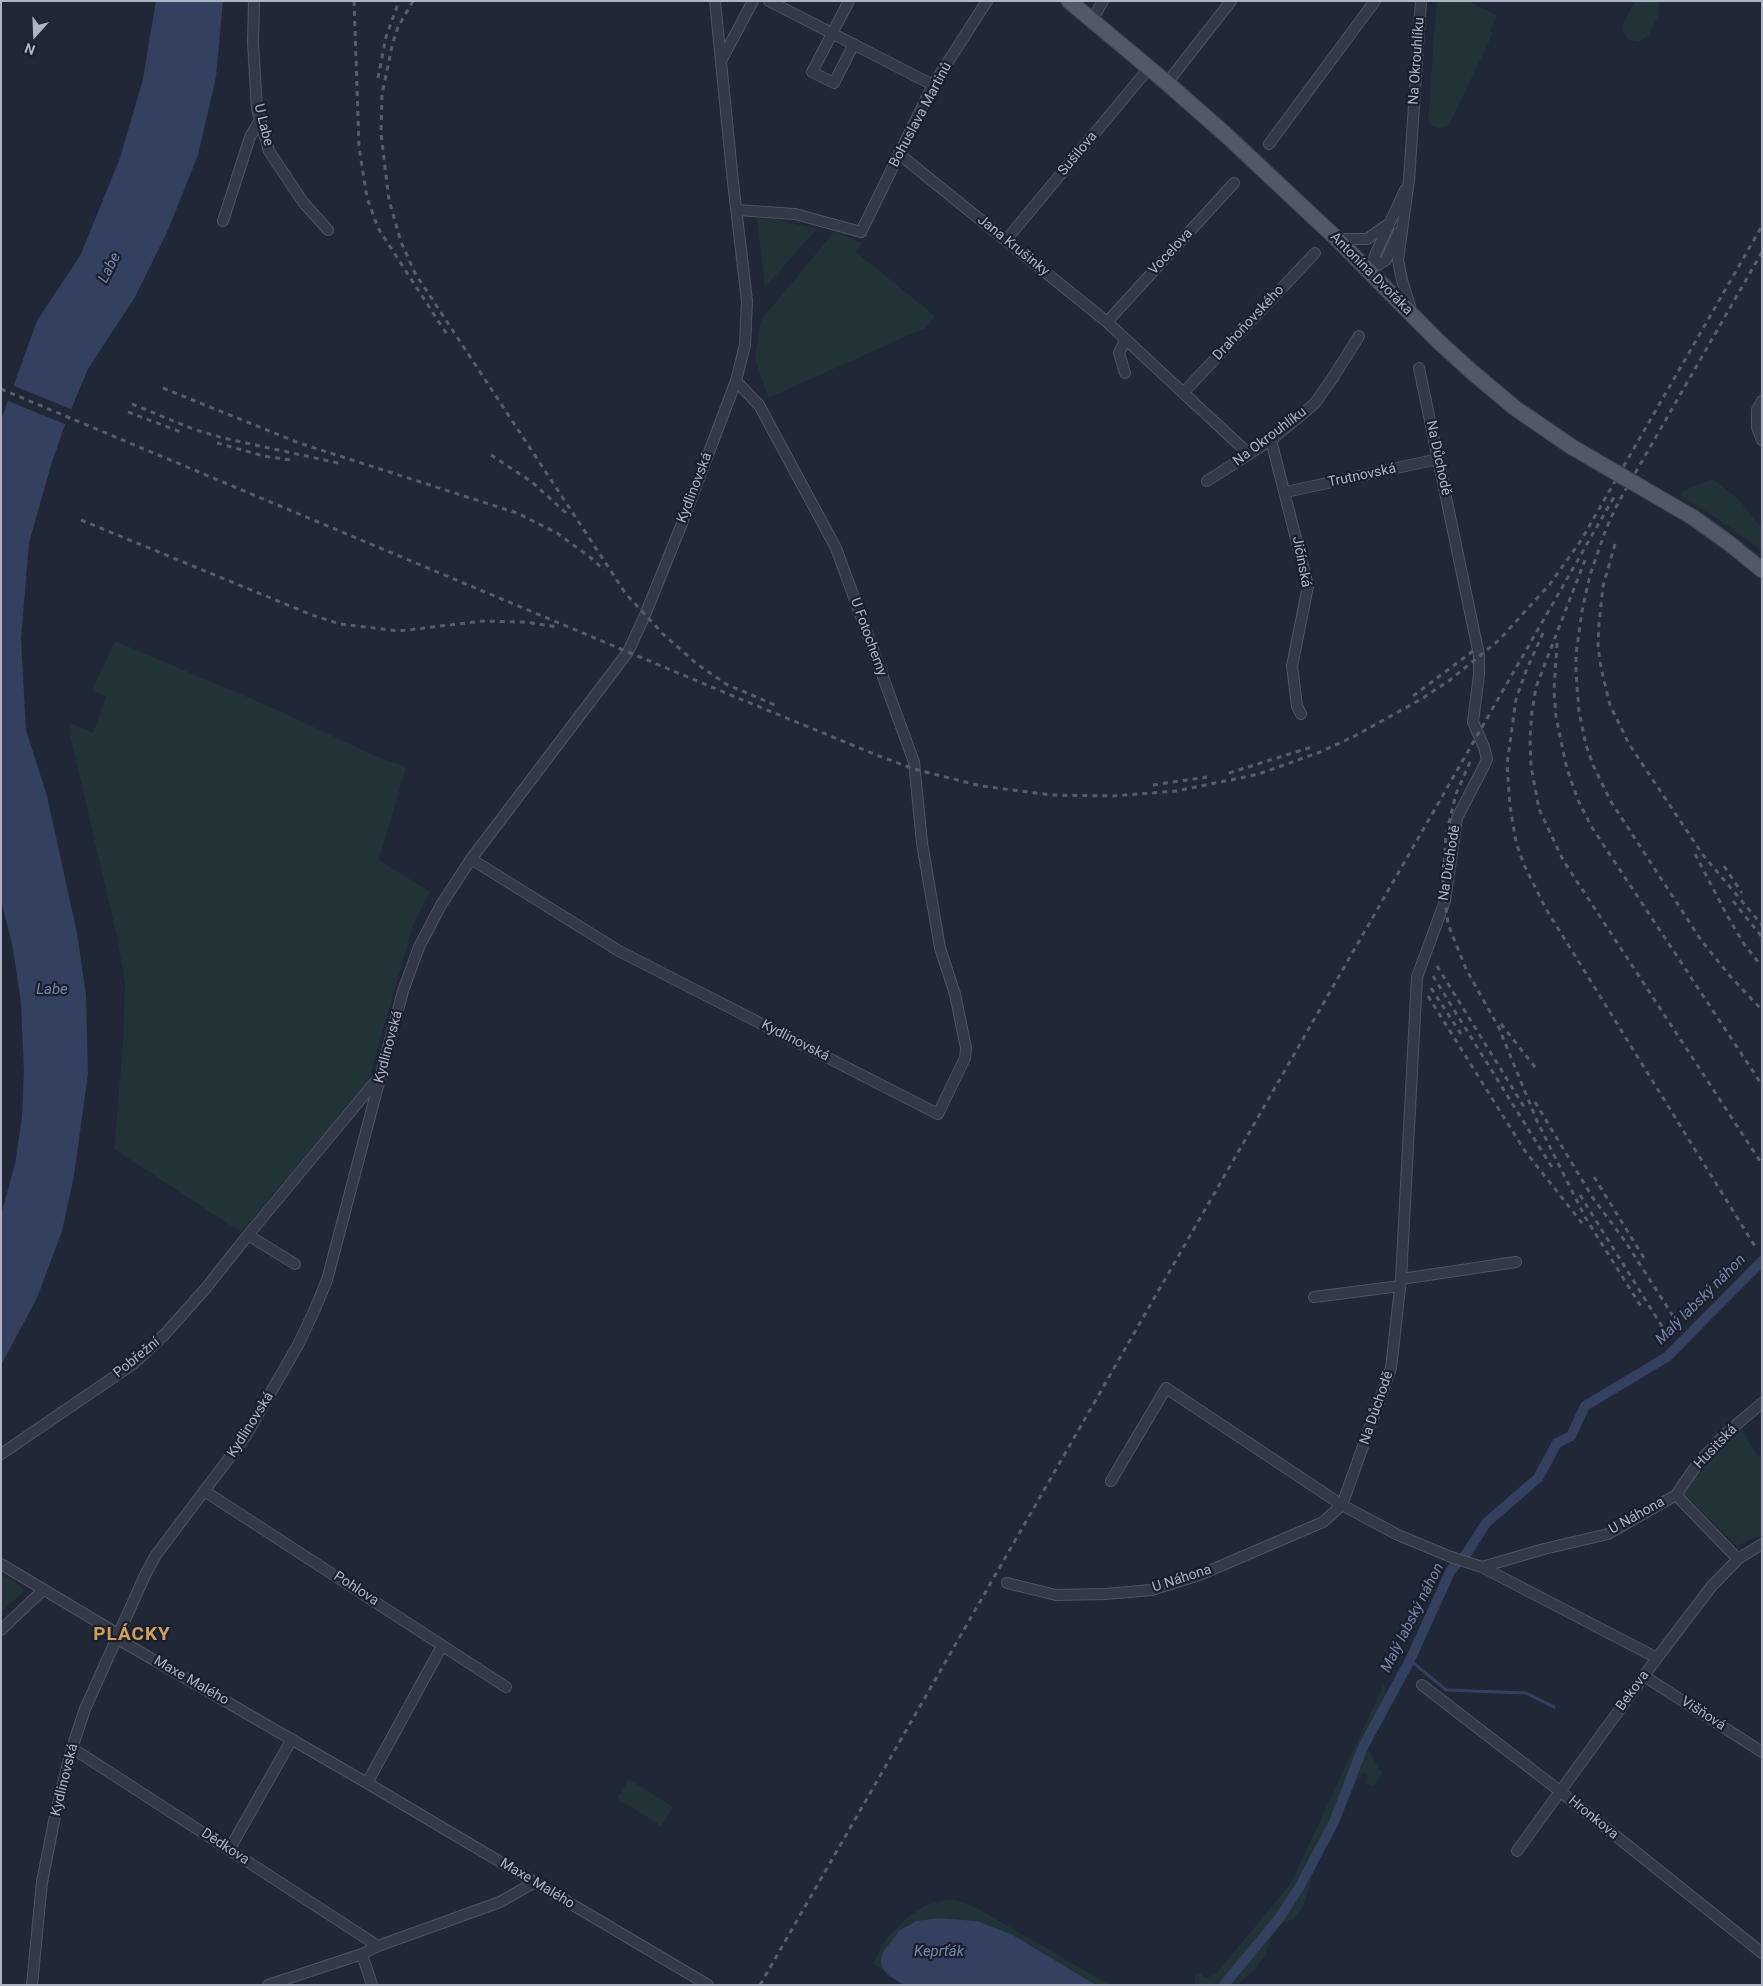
<!DOCTYPE html>
<html>
<head>
<meta charset="utf-8">
<style>
	body { margin:0 }
	#map { position:relative; width:1763px; height:1986px; overflow:hidden; background:#202737; font-family:Roboto,sans-serif }
	canvas { display:block }
	.frame { position:absolute; inset:0; border:2px solid #aeb4c4; pointer-events:none }
	.north { position:absolute; left:10px; top:10px; width:50px; height:50px; -webkit-text-stroke:4px #191f2c; paint-order:stroke; rotate:200deg; font-size:14px; font-weight:700; line-height:20px; text-align:center; color:#aeb4c4 }
	.north::after { content:''; display:block; margin:auto; width:18px; height:22px; background:#aeb4c4; clip-path:polygon(50% 0,100% 100%,50% 72%,0 100%) }
</style>
</head>
<body>
<div id="map">
<canvas width="1763" height="1986"></canvas>
<div class="frame"></div>
<div class="north">N</div>
</div>
<script>
const ctx = document.querySelector('canvas').getContext('2d');
ctx.lineJoin = 'round';
function fill(path, color) { ctx.fillStyle = color; ctx.fill(path, 'evenodd'); }
const poly = rows => new Path2D(rows.map(r => 'M' + r).join(''));
function strokePath(path, color, width, dash) { ctx.strokeStyle = color; ctx.lineWidth = width; ctx.lineCap = dash ? 'butt' : 'round'; ctx.setLineDash(dash || []); ctx.stroke(path); }
function label(font, color, halo, rows, align = 'center') {
  ctx.font = font + ' Roboto,sans-serif'; ctx.lineWidth = 4.5; ctx.setLineDash([]); ctx.textBaseline = 'middle'; ctx.strokeStyle = halo; ctx.fillStyle = color; for (const [text, x, y, turn = 0] of rows) {
    ctx.save(); ctx.translate(x, y); ctx.rotate((+turn || 0) * Math.PI / 180); ctx.textAlign = isNaN(turn) ? turn : align; if (halo) ctx.strokeText(text, 0, 0); ctx.fillText(text, 0, 0); ctx.restore();
  }
}
const green = poly([
	[1438,1,1468,1,1495,14,1497,18,1490,31,1493,33,1449,125,1439,128,1428,124,1436,7],
	[1635,1,1658,1,1659,5,1659,14,1649,35,1639,42,1628,40,1622,29,1623,23],
	[757,219,773,219,817,229,765,287],
	[834,232,860,242,862,243,856,252,935,316,925,328,768,398,755,358,761,320],
	[1713,479,1739,500,1757,523,1762,526,1762,551,1724,523,1680,495,1683,491],
	[115,641,273,708,373,755,406,767,379,860,430,892,414,923,408,943,368,1082,241,1232,114,1149,123,1044,125,983,117,937,69,730,72,724,93,733,106,697,92,690],
	[1743,1428,1748,1441,1758,1456,1762,1456,1762,1534,1737,1546,1683,1493,1710,1457,1737,1431],
	[1,1574,18,1584,24,1591,1,1612],
	[1384,1684,1390,1705,1367,1748,1382,1773,1374,1786,1367,1784,1368,1776,1364,1772,1357,1781,1315,1868,1303,1907,1293,1919,1284,1922,1272,1935,1265,1955,1254,1971,1236,1985,1195,1985,1195,1976,1201,1973,1204,1977,1209,1977,1216,1974,1291,1883],
	[629,1779,673,1807,661,1826,617,1798],
	[947,1900,955,1900,975,1907,1110,1985,1096,1985,1011,1934,978,1921,968,1920,938,1918,922,1920,907,1925,900,1930,897,1981,904,1985,902,1985,873,1963,886,1939,909,1916,926,1905]
]);
const water = poly([
	[156,1,223,1,216,77,198,155,168,230,135,297,88,369,67,419,51,465,29,543,21,638,26,730,47,796,77,933,86,995,88,1073,74,1176,62,1231,37,1298,1,1365,1,1215,15,1164,22,1117,24,1071,21,1003,13,948,1,900,1,420,37,321,81,254,120,158,143,79],
	[938,1918,977,1921,1011,1934,1096,1985,904,1985,888,1975,882,1967,881,1960,883,1952,900,1930,916,1921]
]);
const pier = poly([
	[12,385,73,410,67,425,6,400]
]);
const stream = poly([
	[1410,1660,1446,1690,1526,1693,1554,1707]
]);
const canal = poly([
	[1224,1985,1280,1917,1300,1886,1334,1822,1363,1747,1410,1660,1451,1570,1467,1553,1486,1523,1538,1478,1557,1443,1571,1436,1585,1406,1667,1357,1762,1261]
]);
const minor = poly([
	[254,1,253,43,257,109,269,151,303,202,328,230],
	[769,1,933,85],
	[849,1,812,72,834,83,854,44],
	[1092,20,1103,1],
	[721,61,753,1],
	[1167,83,1231,1],
	[1269,144,1375,1],
	[899,154,1107,322,1249,454],
	[737,210,795,214,861,232,933,85,987,1],
	[223,221,250,137,260,120],
	[1337,239,1367,239,1387,225],
	[1006,240,1149,68],
	[1367,264,1378,265,1386,260,1398,233],
	[1376,275,1373,265,1375,255,1405,190],
	[1412,313,1402,280,1398,260,1409,180,1421,1],
	[1107,322,1234,183],
	[1125,373,1119,353,1126,339],
	[1183,393,1315,253],
	[1762,401,1757,410,1757,427,1762,440],
	[1271,440,1308,586,1292,666,1297,706,1301,714],
	[1207,481,1271,440,1306,411,1315,403,1332,379,1359,336],
	[1286,492,1438,459],
	[471,859,619,951,938,1114,965,1058,966,1048,955,994,940,948,922,843,914,762,836,548,759,405,736,381],
	[248,1235,295,1264],
	[1401,1279,1516,1262],
	[1314,1297,1400,1286],
	[1,1454,133,1364,165,1334,206,1288,248,1235,380,1076],
	[1111,1481,1166,1388,1342,1505,1398,1535,1451,1557,1482,1567,1657,1658],
	[206,1492,506,1687],
	[1676,1495,1738,1559],
	[1,1564,118,1634],
	[1482,1567,1544,1549,1608,1534,1676,1495,1698,1463,1724,1435,1762,1403],
	[1007,1583,1056,1595,1105,1594,1152,1590,1202,1574,1323,1522,1342,1505,1391,1368,1401,1279,1417,977,1445,901,1457,818,1484,766,1487,759,1484,747,1473,722,1479,675,1479,655,1419,368],
	[1,1630,43,1590],
	[116,1638,367,1783,708,1985],
	[1644,1676,1762,1752],
	[1422,1685,1561,1792,1762,1953],
	[72,1748,378,1946],
	[367,1783,442,1646],
	[229,1850,292,1739],
	[1517,1851,1657,1658,1711,1587,1738,1559,1762,1544],
	[362,1954,372,1985],
	[32,1985,42,1882,55,1816,72,1748,85,1709,146,1573,156,1555,245,1437,298,1345,315,1309,327,1280,403,991,419,947,441,905,471,859,628,652,645,615,681,526,736,381,745,345,747,301,733,182,715,1],
	[268,1985,362,1954,378,1946,500,1902,535,1882]
]);
const primary = poly([
	[1069,1,1167,83,1225,134,1337,239,1438,341,1472,372,1515,408,1572,447],
	[1694,518,1730,544,1762,570]
]);
const rail = poly([
	[354,1,359,147,367,198,378,228,448,336],
	[413,1,398,27,393,42,382,94,381,134,389,200,401,242,415,273,626,594,664,635,697,664,726,684,777,706],
	[378,78,386,37,399,1],
	[1762,252,1618,503,1606,529,1590,575,1582,611,1576,654,1576,672,1579,712,1586,745,1593,765,1610,800,1701,940,1730,976,1762,1010],
	[163,388,299,443,517,513,557,533,591,558,604,570],
	[1,389,733,696,879,756,914,769,981,786,1052,795,1113,796,1176,791,1259,774,1320,752,1353,737,1423,698,1450,680,1499,640,1550,584,1580,542,1762,226],
	[132,404,193,429,223,438,343,464],
	[128,412,181,432],
	[217,443,264,456,290,460],
	[491,455,532,482,567,514],
	[81,520,312,615,340,624,399,631,483,621,525,622,557,627],
	[1615,544,1603,586,1599,624,1598,645,1601,668,1610,705,1629,744,1703,855,1762,925],
	[1585,560,1536,687,1532,712,1530,738,1531,766,1539,809,1563,860,1760,1161],
	[1543,633,1526,671,1516,699,1507,765,1510,806,1516,842,1524,865,1546,909,1756,1248],
	[1557,643,1554,691,1556,717,1567,769,1578,800,1591,826,1762,1085],
	[1413,696,1477,648],
	[1470,762,1456,794,1446,835,1443,882,1448,924,1466,969,1499,1028,1537,1121,1585,1217,1642,1308],
	[1229,773,1315,746],
	[1153,785,1207,777],
	[1695,854,1728,917,1744,944,1759,963],
	[1724,866,1742,893],
	[1733,901,1762,937],
	[1437,966,1526,1110],
	[1433,976,1553,1169],
	[1431,988,1461,1034],
	[1428,996,1525,1151,1582,1223],
	[1501,1024,1538,1071],
	[1535,1102,1593,1198,1625,1241,1673,1316],
	[1594,1177,1644,1258],
	[1580,1195,1663,1328],
	[760,1985,1614,497]
]);
const primaryBridge = poly([
	[1572,447,1694,518]
]);
const streetNames = [
	["Na Okrouhlíku",1417,61,-86],
	["Bohuslava Martinů",921,115,-62],
	["U Labe",263,125,76],
	["Sušilova",1078,154,-50],
	["Jana Krušinky",1013,246,39],
	["Vocelova",1171,252,-47],
	["Antonína Dvořáka",1371,274,45],
	["Drahoňovského",1249,323,-47],
	["Na Okrouhlíku",1270,437,-37],
	["Na Důchodě",1438,458,78],
	["Trutnovská",1362,476,-12],
	["Kydlinovská",695,488,-69],
	["Jičínská",1301,562,79],
	["U Fotochemy",868,637,70],
	["Na Důchodě",1450,863,-81],
	["Kydlinovská",795,1041,27],
	["Kydlinovská",389,1047,-75],
	["Pobřežní",137,1358,-39],
	["Na Důchodě",1377,1408,-71],
	["Kydlinovská",251,1425,-58],
	["Husitská",1716,1447,-46],
	["U Náhona",1637,1516,-29],
	["U Náhona",1182,1579,-18],
	["Pohlova",356,1589,33],
	["Maxe Malého",191,1681,30],
	["Bekova",1633,1691,-54],
	["Višňová",1703,1714,33],
	["Kydlinovská",65,1780,-76],
	["Hronkova",1593,1818,39],
	["Dědkova",225,1847,33],
	["Maxe Malého",537,1884,31]
];
const waterNames = [
	["Labe",110,268,-63],
	["Labe",52,990],
	["Malý labský náhon",1701,1300,-45],
	["Malý labský náhon",1413,1618,-63],
	["Keprťák",939,1952]
];
const districtNames = [
	["PLÁCKY",132,1635]
];
fill(green, '#223338');
fill(water, '#34405f');
fill(pier, '#202737');
strokePath(stream, '#34405f', 3);
strokePath(canal, '#34405f', 10);
strokePath(minor, '#4e5462', 12);
strokePath(primary, '#3d4251', 17);
strokePath(minor, '#343948', 10);
strokePath(primary, '#515868', 15);
strokePath(rail, '#565d6f', 3, [5, 5]);
strokePath(primaryBridge, '#3d4251', 17, []);
strokePath(primaryBridge, '#515868', 15);
label('14px', '#aeb4c4', '#191f2c', streetNames);
label('italic 15px', '#7686ad', '#191f2c', waterNames);
ctx.letterSpacing = '1px';
label('bold 19px', '#d29e5b', '#191f2c', districtNames);
ctx.letterSpacing = '0px';
</script>
</body>
</html>
